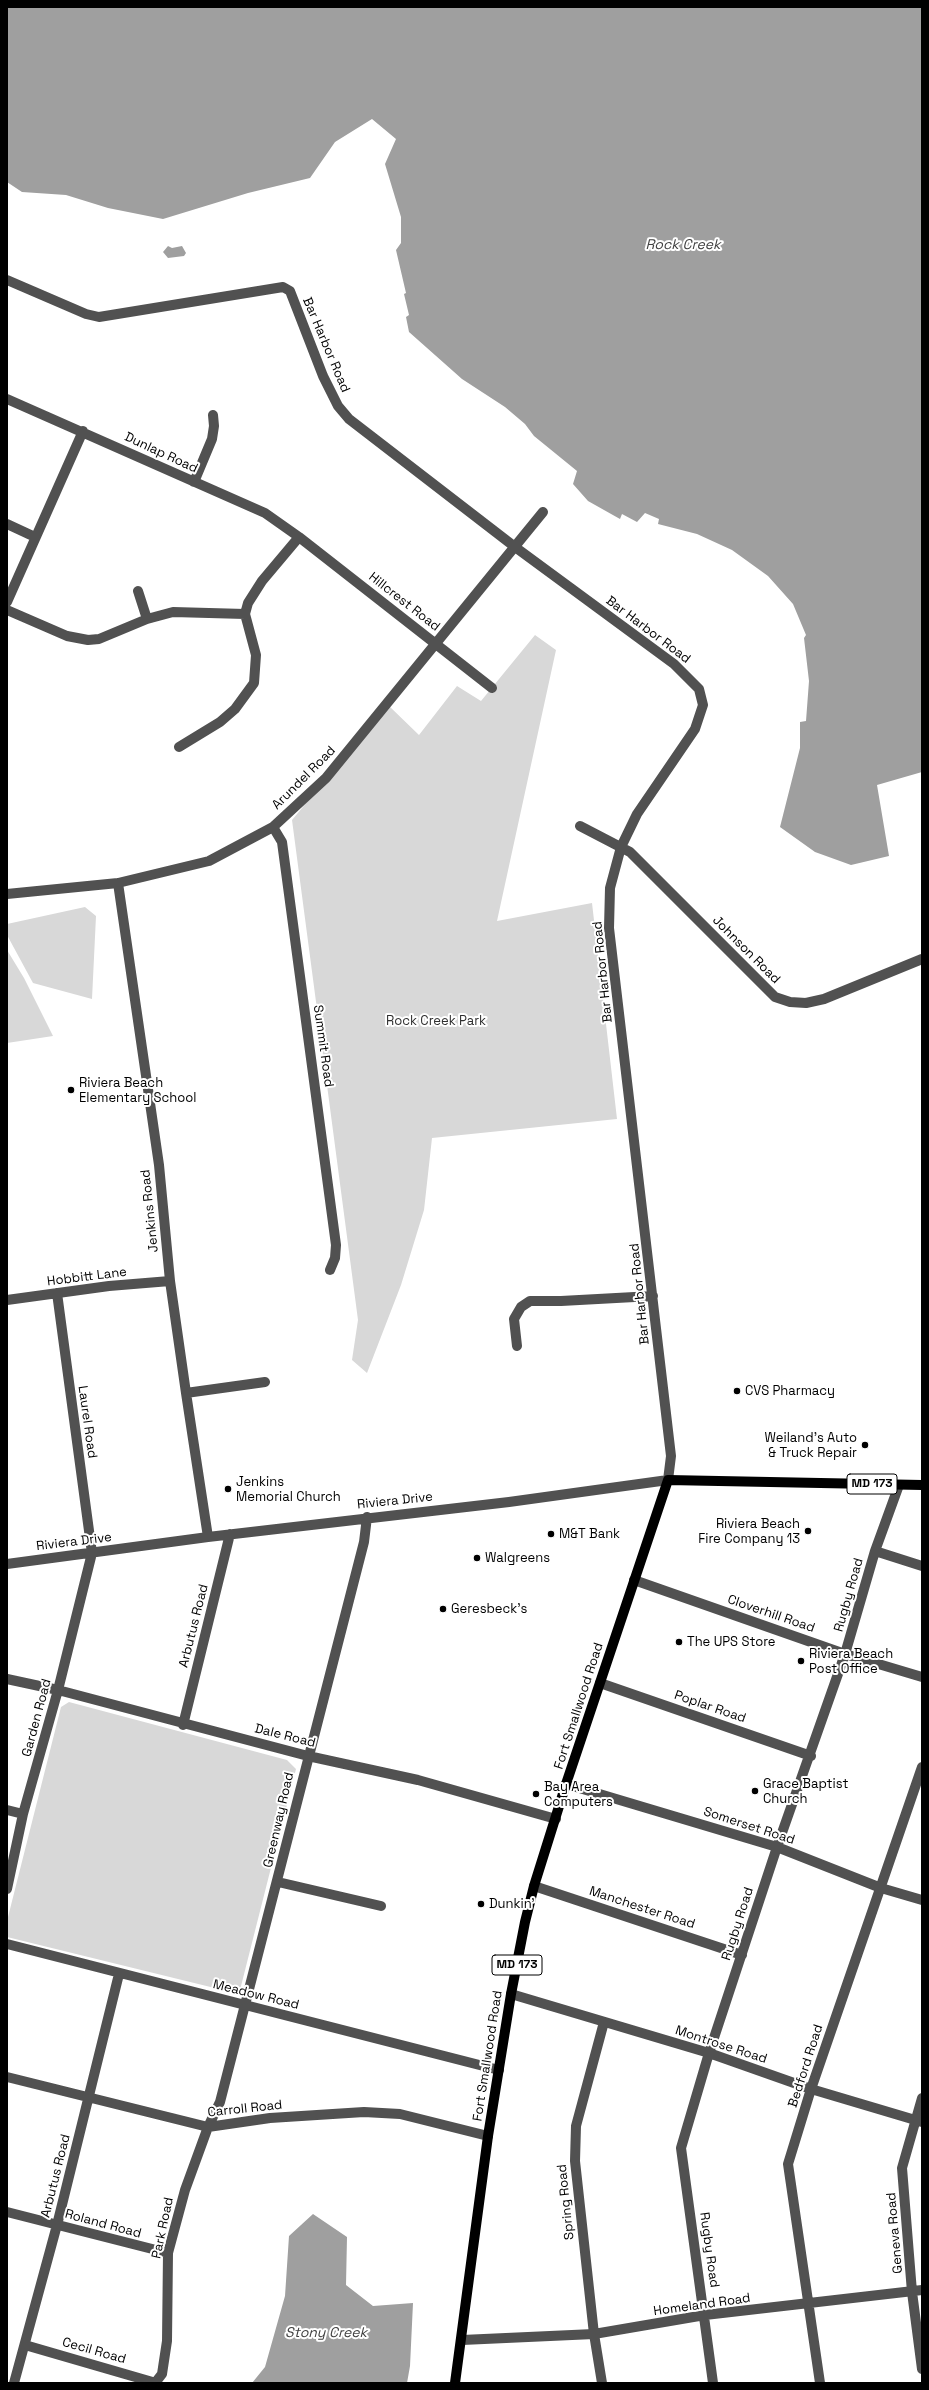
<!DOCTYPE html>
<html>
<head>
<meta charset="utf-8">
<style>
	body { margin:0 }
	#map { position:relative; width:929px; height:2390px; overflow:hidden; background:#fff; font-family:"Space Grotesk",sans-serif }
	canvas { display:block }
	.frame { position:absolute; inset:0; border:8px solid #000; pointer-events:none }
</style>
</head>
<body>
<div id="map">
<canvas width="929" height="2390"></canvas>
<div class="frame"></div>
</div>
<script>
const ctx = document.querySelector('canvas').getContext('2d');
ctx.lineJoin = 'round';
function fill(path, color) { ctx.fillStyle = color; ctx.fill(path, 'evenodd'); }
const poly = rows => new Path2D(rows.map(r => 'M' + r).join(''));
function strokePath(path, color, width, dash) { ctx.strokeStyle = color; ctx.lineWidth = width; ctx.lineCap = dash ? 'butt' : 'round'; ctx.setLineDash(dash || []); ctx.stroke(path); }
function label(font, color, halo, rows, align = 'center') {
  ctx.font = font + ' "Space Grotesk",sans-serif'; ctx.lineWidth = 4; ctx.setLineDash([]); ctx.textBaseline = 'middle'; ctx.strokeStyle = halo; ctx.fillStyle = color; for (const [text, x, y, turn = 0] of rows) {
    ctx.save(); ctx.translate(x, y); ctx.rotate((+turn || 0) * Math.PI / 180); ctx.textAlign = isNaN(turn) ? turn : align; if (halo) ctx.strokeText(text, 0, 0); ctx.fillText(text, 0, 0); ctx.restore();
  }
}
const green = poly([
	[535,635,556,650,497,921,592,903,617,1119,432,1138,424,1210,401,1285,367,1373,352,1360,358,1320,292,820,388,705,419,735,457,686,481,701],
	[85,907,96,916,92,999,33,983,7,935,7,924],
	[7,950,24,978,53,1036,7,1043],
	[69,1702,287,1760,296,1769,239,1994,7,1937,7,1921,61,1707]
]);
const water = poly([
	[7,7,922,7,922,772,877,785,889,856,851,865,815,852,780,827,800,748,800,722,806,721,809,681,804,638,806,635,793,604,768,576,732,550,697,534,658,524,659,519,645,513,637,522,622,514,620,519,588,501,573,484,577,471,534,436,525,424,505,407,462,379,409,332,406,317,409,315,404,294,406,293,396,250,401,243,401,217,385,164,396,139,372,119,335,142,310,178,248,193,163,219,108,208,66,195,22,192,7,182],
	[168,246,172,248,182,246,186,253,184,256,168,258,163,252],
	[313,2214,347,2237,346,2285,373,2306,413,2303,410,2366,407,2383,252,2383,265,2367,285,2296,289,2236]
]);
const minor = poly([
	[7,280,86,314,99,317,283,287,290,291,323,376,338,406,349,419,515,547,674,664,699,689,703,705,695,729,637,814,621,847,610,888,609,928,671,1456,668,1480,509,1502,208,1537,7,1564],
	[7,399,265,513,299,537,492,688],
	[194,482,212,439,214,426,213,415],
	[7,524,35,537],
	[138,591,147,619],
	[7,602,83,431],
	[7,610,67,636,88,640,99,639,147,619,173,612,245,614],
	[179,747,220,722,235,709,254,683,256,655,245,614,248,603,262,581,299,537],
	[580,826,630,852,775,997,790,1002,806,1003,824,999,922,959],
	[273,827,282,842,336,1245,335,1258,330,1270],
	[118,883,159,1165,170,1281,186,1393,208,1537],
	[7,894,118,883,209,861,273,827,326,778,543,512],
	[7,1300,109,1286,170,1281],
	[517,1346,514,1319,521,1307,530,1301,561,1301,653,1296],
	[186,1393,265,1382],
	[875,1551,922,1566],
	[634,1580,845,1654,922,1677],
	[7,1679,58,1690,308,1756,418,1780,556,1819],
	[600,1683,811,1756],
	[183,1725,230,1534],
	[566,1784,777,1847,881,1888,922,1900],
	[7,1810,23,1814],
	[278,1882,381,1906],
	[534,1886,742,1955],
	[7,1889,23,1814,58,1690,92,1553,57,1293],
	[7,1944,499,2070],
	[511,1994,709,2053,811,2089,922,2122],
	[7,2077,208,2127,270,2118,364,2112,400,2114,488,2136],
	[922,2098,902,2168,912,2292,922,2369],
	[7,2212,168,2253],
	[462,2340,594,2334,705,2315,922,2290],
	[25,2345,156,2383],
	[14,2383,57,2225,119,1974],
	[155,2383,162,2374,167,2341,168,2253,185,2190,208,2127,220,2102,364,1542,367,1517],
	[602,2383,594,2334,575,2161,576,2126,604,2022],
	[713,2383,681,2148,709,2053,777,1847,845,1654,875,1551,899,1485],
	[820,2383,788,2164,811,2089,922,1767]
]);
const major = poly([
	[455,2383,488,2136,511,1994,525,1922,534,1886,566,1784,668,1480,922,1485]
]);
const markers = [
	[71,1090,4,"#000"],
	[737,1391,4,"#000"],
	[865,1445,4,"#000"],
	[228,1489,4,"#000"],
	[808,1531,4,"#000"],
	[551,1534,4,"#000"],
	[477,1558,4,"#000"],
	[443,1609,4,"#000"],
	[679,1642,4,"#000"],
	[801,1661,4,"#000"],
	[755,1791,4,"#000"],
	[536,1794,4,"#000"],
	[481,1904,4,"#000"]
];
const shields = [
	[872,1484,50],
	[517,1965,50]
];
const shieldNames = [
	["MD 173",872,1484],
	["MD 173",517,1965]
];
const streetNames = [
	["Bar Harbor Road",326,345,67],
	["Dunlap Road",161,453,25],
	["Hillcrest Road",404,602,38],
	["Bar Harbor Road",648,630,37],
	["Arundel Road",304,778,-45],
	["Johnson Road",746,950,45],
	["Bar Harbor Road",603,972,-96],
	["Summit Road",323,1046,82],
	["Jenkins Road",150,1211,-96],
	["Hobbitt Lane",87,1277,-7],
	["Bar Harbor Road",640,1294,-96],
	["Laurel Road",87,1422,82],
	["Riviera Drive",395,1501,-6],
	["Riviera Drive",74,1542,-7],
	["Rugby Road",849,1595,-74],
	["Cloverhill Road",771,1614,19],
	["Arbutus Road",194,1626,-76],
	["Fort Smallwood Road",579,1706,-72],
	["Poplar Road",710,1707,19],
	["Garden Road",37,1718,-75],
	["Dale Road",285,1736,14],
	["Greenway Road",279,1820,-77],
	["Somerset Road",749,1826,18],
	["Manchester Road",642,1908,18],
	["Rugby Road",738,1924,-72],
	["Meadow Road",256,1995,14],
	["Montrose Road",721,2045,18],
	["Fort Smallwood Road",488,2056,-81],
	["Bedford Road",806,2066,-72],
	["Carroll Road",245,2109,-6],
	["Arbutus Road",56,2176,-76],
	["Spring Road",566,2202,-96],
	["Roland Road",103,2224,15],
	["Park Road",163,2228,-78],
	["Geneva Road",895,2233,-95],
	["Rugby Road",709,2250,82],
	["Homeland Road",702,2305,-8],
	["Cecil Road",94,2351,16]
];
const parkNames = [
	["Rock Creek Park",436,1021]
];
const poiNames = [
	["Riviera Beach",79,1083],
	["Elementary School",79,1098],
	["CVS Pharmacy",745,1391],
	["Weiland's Auto",857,1438,"right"],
	["& Truck Repair",857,1453,"right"],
	["Jenkins",236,1482],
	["Memorial Church",236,1497],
	["Riviera Beach",800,1524,"right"],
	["Fire Company 13",800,1539,"right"],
	["M&T Bank",559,1534],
	["Walgreens",485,1558],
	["Geresbeck's",451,1609],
	["The UPS Store",687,1642],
	["Riviera Beach",809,1654],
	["Post Office",809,1669],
	["Grace Baptist",763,1784],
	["Church",763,1799],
	["Bay Area",544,1787],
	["Computers",544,1802],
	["Dunkin'",489,1904]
];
const waterNames = [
	["Rock Creek",683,245],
	["Stony Creek",326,2333]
];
fill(green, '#d8d8d8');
fill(water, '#9f9f9f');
strokePath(minor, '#515151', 10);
strokePath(major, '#000', 10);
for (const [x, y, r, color] of markers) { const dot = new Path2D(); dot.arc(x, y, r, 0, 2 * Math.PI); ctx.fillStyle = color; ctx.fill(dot); strokePath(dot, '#fff', 1.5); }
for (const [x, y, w] of shields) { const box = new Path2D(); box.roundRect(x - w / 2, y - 10, w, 20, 3); ctx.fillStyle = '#fff'; ctx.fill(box); strokePath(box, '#000', 1); }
label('bold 12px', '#000', null, shieldNames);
label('13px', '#000', '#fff', streetNames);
label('13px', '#2f2f2f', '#fff', parkNames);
label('13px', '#000', '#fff', poiNames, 'left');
label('italic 14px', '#404040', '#fff', waterNames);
</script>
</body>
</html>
